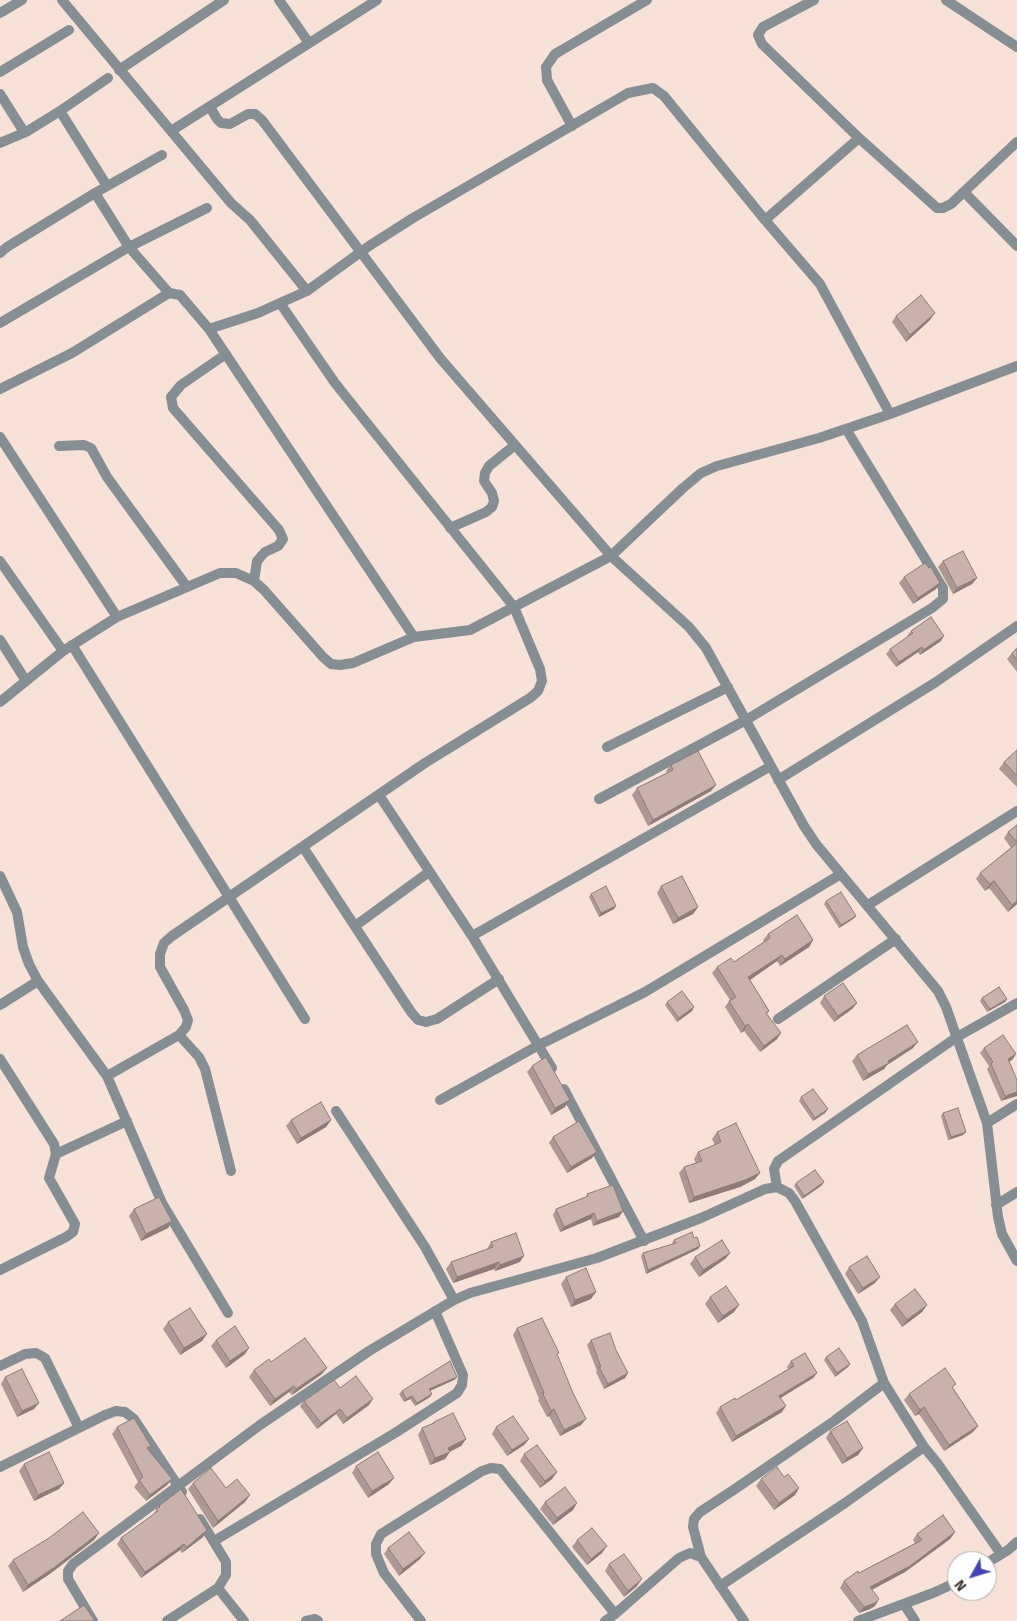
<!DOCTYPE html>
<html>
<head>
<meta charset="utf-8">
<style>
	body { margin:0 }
	#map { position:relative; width:1017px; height:1621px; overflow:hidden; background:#f8e1d6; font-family:"Fira Sans",sans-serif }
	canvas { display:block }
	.north { position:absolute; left:947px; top:1551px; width:50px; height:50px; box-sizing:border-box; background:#fff; border:1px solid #b3afad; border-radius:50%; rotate:231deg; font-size:14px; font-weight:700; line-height:20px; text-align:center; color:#403733 }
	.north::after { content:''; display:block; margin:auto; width:18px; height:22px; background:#4344b9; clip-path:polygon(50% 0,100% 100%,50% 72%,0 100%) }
</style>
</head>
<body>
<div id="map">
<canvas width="1017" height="1621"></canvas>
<div class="north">N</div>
</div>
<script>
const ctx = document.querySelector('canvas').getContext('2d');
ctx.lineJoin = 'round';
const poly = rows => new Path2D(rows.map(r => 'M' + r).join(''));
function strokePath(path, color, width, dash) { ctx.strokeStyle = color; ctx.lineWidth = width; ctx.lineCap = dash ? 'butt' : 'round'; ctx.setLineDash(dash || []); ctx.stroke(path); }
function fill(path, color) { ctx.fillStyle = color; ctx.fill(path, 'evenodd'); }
const service = poly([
	[0,72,69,30],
	[0,94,24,132],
	[60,111,107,186],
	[0,143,26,132,60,111,108,78],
	[0,253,7,247,95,193,162,155],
	[169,293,129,247,207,208],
	[0,323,129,247,95,193]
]);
const minor = poly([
	[62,0,231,203,250,220,307,291],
	[279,0,309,43],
	[814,0,763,27,758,35,762,44,859,138,937,208,943,208,951,204,1017,142],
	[946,0,1017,47],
	[0,13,22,0],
	[119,70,224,0],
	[210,107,217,119,221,123,230,124,248,114,255,114,262,120,440,358,611,556,689,627,706,648,804,826,816,844,938,991,946,1007,987,1123,998,1217,1002,1234,1017,1261],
	[572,126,547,80,546,67,555,54,647,0],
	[171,131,377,0],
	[964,192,1017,246],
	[765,220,859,138],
	[280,303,307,291,369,246,413,218,628,93,653,88,664,96,765,220,820,284,890,414],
	[209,329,414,637],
	[226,354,181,385,171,397,173,408,279,530,283,539,278,546,265,552,257,561,254,581],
	[0,389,72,353,169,293,180,295,209,329,258,313,280,303,335,383,514,607,540,669,542,681,538,691,530,698,425,763,172,936,164,943,160,954,160,967,184,1010,188,1020,186,1027,179,1035,107,1076],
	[0,437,117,617],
	[59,446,84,445,91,448,107,477,187,587],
	[450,528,486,512,492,507,494,501,492,493,484,481,485,473,489,466,515,445],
	[0,561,63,651],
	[0,640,26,681],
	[72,645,305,1019],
	[0,702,63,651,117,617,220,573,236,573,254,581,264,590,323,657,331,664,340,665,353,663,414,637,470,630,611,556,683,488,701,473,717,466,819,438,890,414,1017,366],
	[607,747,728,687],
	[778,780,936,682,1017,626],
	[379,795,472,936,552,1068],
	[599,799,746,720,932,608,943,599,943,588,846,429],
	[303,847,411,1012,418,1020,426,1022,437,1019,499,979],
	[0,876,17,912,23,947,29,964,38,981,107,1076,162,1203,228,1313],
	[868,905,1017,811],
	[355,926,429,872],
	[472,936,771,766],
	[0,1005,38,981],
	[778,1019,896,939],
	[179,1035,199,1057,205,1069,231,1171],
	[0,1059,54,1144,56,1154,49,1178,75,1224,73,1232,66,1237,0,1270],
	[564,1089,644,1241],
	[440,1100,539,1045,645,992,841,874],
	[336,1111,425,1247,454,1300],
	[987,1123,1017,1104],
	[56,1154,127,1121],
	[777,1187,774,1169,778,1161,957,1037,1017,1003],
	[996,1205,1017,1192],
	[0,1366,25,1354,36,1353,45,1358,79,1428],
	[0,1467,105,1415,116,1411,125,1412,134,1419,182,1492],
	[214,1541,395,1433,457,1393,462,1385,463,1375,435,1311],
	[701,1557,693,1527,694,1519,700,1512,735,1489,834,1421,884,1383],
	[987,1563,1008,1550,1017,1542],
	[720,1586,845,1503,924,1447],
	[218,1588,244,1621],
	[904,1604,915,1621],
	[93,1621,68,1579,68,1571,73,1564,260,1425,369,1351,454,1300,470,1293,597,1258,701,1218,765,1189,777,1187,789,1193,795,1201,862,1321,884,1383,924,1447,938,1464,1001,1554],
	[167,1621,218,1588,226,1575,226,1562,200,1519],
	[306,1621,315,1619,318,1621],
	[421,1621,384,1573,376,1554,376,1544,381,1534,482,1471,491,1468,500,1469,615,1614],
	[605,1621,615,1614,679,1558,690,1553,701,1557,744,1621],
	[858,1621,933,1593,957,1582]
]);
const wall = poly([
	[896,316,930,320,906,342,892,322],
	[943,561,977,578,972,584,953,594,938,567],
	[904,577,936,589,913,604,899,583],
	[911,631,941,641,920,655,918,652,896,667,886,654,890,649,908,637,907,636],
	[1017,648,1017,672,1007,659,1012,653],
	[1017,750,1017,787,999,769,1004,762],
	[671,765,711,791,648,826,632,795,637,788,667,773,666,771],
	[1017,825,1017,904,1008,912,989,888,985,891,976,879,980,873,1011,848,1004,838,1008,832],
	[661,886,698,907,693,914,673,924,657,893],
	[591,894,616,906,614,909,599,917,589,897],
	[826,901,856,916,853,919,839,928,824,904],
	[768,934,813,940,809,947,780,966,777,961,750,980,769,1011,767,1014,777,1039,760,1052,744,1031,741,1033,725,1007,730,1000,712,973,717,967,734,962,764,942,763,940],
	[824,996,857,1003,852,1009,834,1022,820,1003],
	[982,998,1007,999,1005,1002,987,1012,980,1001],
	[667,1002,692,1011,677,1022,665,1005],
	[913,1048,887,1065,884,1069,863,1081,852,1061,857,1055],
	[984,1048,1016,1054,1012,1060,1009,1061,1017,1080,1001,1101,987,1069,989,1066,980,1053],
	[532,1066,565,1107,551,1115,527,1072],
	[801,1097,825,1113,813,1121,799,1101],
	[943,1113,963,1135,948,1140,941,1116],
	[291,1120,331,1120,326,1127,297,1144,286,1126],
	[717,1132,760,1173,755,1179,740,1187,689,1203,679,1173,684,1167,696,1163,694,1159,698,1152,715,1145,712,1139],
	[553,1137,592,1158,567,1173,549,1143],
	[824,1182,821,1186,802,1199,794,1186,796,1183],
	[587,1194,623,1211,619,1217,593,1226,591,1219,560,1232,553,1215,556,1209,586,1197],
	[134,1209,172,1221,168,1228,141,1241,129,1216],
	[694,1238,700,1246,698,1249,646,1274,641,1256,643,1253,673,1244,672,1243,674,1240],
	[491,1242,520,1262,495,1271,494,1269,453,1283,446,1269,451,1262,487,1249],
	[730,1253,725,1259,699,1277,690,1264,695,1257],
	[849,1267,875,1283,858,1294,845,1274],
	[566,1277,591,1299,571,1307,561,1284],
	[710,1297,734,1312,718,1323,705,1304],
	[895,1304,927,1305,922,1312,902,1327,890,1310],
	[168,1322,202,1341,180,1355,163,1329],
	[517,1328,557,1356,581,1425,560,1436,549,1416,547,1417,538,1400,539,1399,513,1335],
	[216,1340,245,1354,226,1368,211,1346],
	[591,1340,628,1373,625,1378,604,1389,596,1372,597,1371,587,1345],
	[826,1357,850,1364,848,1367,835,1377,824,1360],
	[791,1361,817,1373,813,1378,781,1398,782,1412,732,1442,716,1413,720,1407,736,1400,788,1369,787,1367],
	[271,1362,322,1374,292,1395,289,1392,270,1406,249,1377,254,1370],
	[5,1377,34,1409,17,1417,1,1384],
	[457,1377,454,1380,430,1391,432,1394,430,1397,415,1406,410,1399,404,1402,399,1394,402,1391],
	[340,1388,369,1405,343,1424,336,1414,317,1429,300,1406,304,1401],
	[953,1388,978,1426,973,1432,944,1451,919,1414,915,1416,904,1400,909,1394],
	[434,1422,466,1439,461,1446,449,1452,445,1459,430,1465,418,1435,422,1428,432,1424],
	[117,1427,151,1446,148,1449,172,1479,167,1485,146,1501,134,1487,138,1482,112,1434],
	[496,1427,529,1439,524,1445,507,1456,492,1434],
	[830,1431,863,1448,858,1455,842,1464,826,1438],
	[524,1454,557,1472,552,1479,540,1488,520,1461],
	[24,1464,64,1483,59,1489,34,1501,19,1471],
	[356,1466,389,1484,368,1498,352,1473],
	[784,1477,799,1488,795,1495,774,1510,756,1486,761,1479],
	[193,1483,250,1495,245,1502,213,1528,188,1489],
	[545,1502,573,1510,553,1525,540,1509],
	[159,1506,203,1537,182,1553,180,1550,141,1578,117,1544,121,1538,152,1516],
	[955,1532,950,1539,905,1572,872,1590,875,1606,870,1609,859,1613,840,1588,844,1581,915,1543,913,1540,917,1534],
	[99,1533,94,1540,51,1573,23,1592,8,1566,13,1560],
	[577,1540,602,1553,587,1565,572,1547],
	[388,1548,420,1559,399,1576,384,1554],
	[609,1564,637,1586,624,1597,605,1571]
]);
const shadedWall = poly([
	[935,313,930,320,906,342,910,335],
	[977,578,972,584,953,594,957,588],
	[940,583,936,589,913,604,918,598],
	[944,636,941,641,920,655,923,650],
	[922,647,918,652,896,667,899,662],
	[716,785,711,791,648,826,653,820],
	[994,881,989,888,985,891,990,884],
	[1017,901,1017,904,1008,912,1012,905],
	[616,906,614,909,599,917,601,913],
	[698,907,693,914,673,924,678,918],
	[856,916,853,919,839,928,841,925],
	[813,940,809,947,780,966,785,959],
	[782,955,777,961,744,984,748,977],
	[1007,999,1005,1002,987,1012,990,1009],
	[857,1003,852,1009,834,1022,838,1016],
	[694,1007,692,1011,677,1022,679,1018],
	[748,1024,744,1031,741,1033,745,1026],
	[781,1033,777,1039,760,1052,764,1046],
	[918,1042,913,1048,887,1065,884,1069,863,1081,868,1074],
	[1016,1054,1012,1060,1005,1064,1008,1059],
	[1017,1092,1017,1096,1001,1101,1005,1096],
	[570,1100,565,1107,551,1115,555,1108],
	[828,1109,825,1113,813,1121,815,1118],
	[331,1120,326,1127,297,1144,301,1138],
	[966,1132,963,1135,948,1140,951,1137],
	[597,1152,592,1158,567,1173,571,1167],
	[760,1173,755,1179,740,1187,689,1203,694,1197],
	[824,1182,821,1186,802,1199,804,1196],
	[623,1211,619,1217,593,1226,597,1221],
	[594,1213,591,1219,560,1232,564,1227],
	[172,1221,168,1228,141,1241,146,1234],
	[700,1246,698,1249,646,1274,648,1270],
	[730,1253,725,1259,699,1277,703,1270],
	[524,1256,520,1262,495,1271,500,1265],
	[499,1262,494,1269,453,1283,457,1277],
	[880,1277,875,1283,858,1294,863,1288],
	[596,1292,591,1299,571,1307,575,1300],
	[739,1305,734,1312,718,1323,723,1316],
	[927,1305,922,1312,902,1327,907,1320],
	[207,1334,202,1341,180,1355,184,1348],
	[249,1348,245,1354,226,1368,230,1361],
	[850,1364,848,1367,835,1377,837,1373],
	[327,1368,322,1374,292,1395,296,1389],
	[628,1373,625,1378,604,1389,608,1384],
	[817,1373,813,1378,775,1401,779,1396],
	[457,1377,454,1380,427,1392,429,1389],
	[294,1386,289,1392,270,1406,275,1399],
	[432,1394,430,1397,415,1406,417,1403],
	[412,1396,410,1399,404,1402,406,1399],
	[373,1399,369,1405,343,1424,347,1418],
	[39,1403,34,1409,17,1417,22,1411],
	[786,1406,782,1412,732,1442,736,1436],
	[924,1407,919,1414,915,1416,920,1410],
	[340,1409,336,1414,317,1429,321,1423],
	[554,1409,549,1416,547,1417,551,1411],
	[586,1419,581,1425,560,1436,564,1430],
	[978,1426,973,1432,944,1451,949,1445],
	[466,1439,461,1446,443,1455,448,1448],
	[529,1439,524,1445,507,1456,512,1450],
	[863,1448,858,1455,842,1464,847,1458],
	[450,1452,445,1459,430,1465,435,1458],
	[557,1472,552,1479,540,1488,545,1481],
	[394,1478,389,1484,368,1498,372,1491],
	[172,1479,167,1485,146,1501,150,1495],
	[64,1483,59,1489,34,1501,38,1495],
	[799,1488,795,1495,774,1510,779,1503],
	[250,1495,245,1502,213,1528,218,1521],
	[577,1503,573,1510,553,1525,557,1518],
	[207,1530,203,1537,182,1553,187,1547],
	[955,1532,950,1539,905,1572,865,1593,870,1587],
	[99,1533,94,1540,51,1573,23,1592,28,1585],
	[184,1544,180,1550,141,1578,145,1572],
	[607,1546,602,1553,587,1565,591,1559],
	[425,1553,420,1559,399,1576,403,1569],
	[642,1579,637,1586,624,1597,628,1591],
	[879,1599,875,1606,870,1609,859,1613,864,1607]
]);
const building = poly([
	[921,295,935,313,910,335,896,316,921,295],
	[963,551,977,578,957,588,943,561,963,551],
	[925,563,929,568,931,567,940,583,918,598,904,577,925,563],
	[931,617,944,636,923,650,922,647,899,662,890,649,913,633,911,631,931,617],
	[1017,648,1017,660,1012,653,1017,648],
	[1017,750,1017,776,1004,762,1017,750],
	[698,751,716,785,653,820,637,788,673,770,671,765,698,751],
	[1017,825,1017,842,1008,832,1017,825],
	[1017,843,1017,901,1012,905,994,881,990,884,980,873,1017,843],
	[682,876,698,907,678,918,661,886,682,876],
	[606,886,616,906,601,913,591,894,606,886],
	[841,892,856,916,841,925,826,901,841,892],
	[797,915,813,940,785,959,782,955,748,977,769,1011,766,1013,781,1033,764,1046,748,1024,745,1026,729,1001,736,997,717,967,731,958,734,962,770,938,768,934,797,915],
	[843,983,857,1003,838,1016,824,996,843,983],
	[999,987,1007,999,990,1009,982,998,999,987],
	[682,991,694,1007,679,1018,667,1002,682,991],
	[907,1025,918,1042,888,1061,889,1063,868,1074,857,1055,907,1025],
	[1003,1035,1016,1054,1008,1059,1017,1080,1017,1092,1005,1096,991,1064,993,1062,984,1048,1003,1035],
	[546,1057,570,1100,555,1108,532,1066,546,1057],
	[813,1089,828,1109,815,1118,801,1097,813,1089],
	[321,1102,331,1120,301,1138,291,1120,321,1102],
	[958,1108,966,1132,951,1137,943,1113,958,1108],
	[579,1121,597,1152,571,1167,553,1137,579,1121],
	[736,1123,760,1173,745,1180,694,1197,684,1167,702,1161,698,1152,721,1142,717,1132,736,1123],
	[815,1170,824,1182,804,1196,796,1183,815,1170],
	[613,1185,623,1211,597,1221,594,1213,564,1227,556,1209,588,1196,587,1194,613,1185],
	[159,1197,172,1221,146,1234,134,1209,159,1197],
	[692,1232,694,1238,697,1237,700,1246,648,1270,643,1253,676,1243,674,1240,692,1232],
	[516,1233,524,1256,500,1265,499,1262,457,1277,451,1262,493,1247,491,1242,516,1233],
	[722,1240,730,1253,703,1270,695,1257,722,1240],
	[867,1256,880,1277,863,1288,849,1267,867,1256],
	[586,1268,596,1292,575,1300,566,1277,586,1268],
	[726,1286,739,1305,723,1316,710,1297,726,1286],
	[915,1289,927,1305,907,1320,895,1304,915,1289],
	[190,1308,207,1334,184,1348,168,1322,190,1308],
	[542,1318,559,1353,557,1354,573,1393,586,1419,564,1430,554,1409,551,1411,543,1394,544,1393,517,1328,542,1318],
	[235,1326,249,1348,230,1361,216,1340,235,1326],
	[610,1333,616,1350,628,1373,608,1384,599,1367,601,1367,591,1340,610,1333],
	[305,1338,327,1368,296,1389,294,1386,275,1399,254,1370,269,1359,271,1362,305,1338],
	[839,1348,850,1364,837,1373,826,1357,839,1348],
	[805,1353,817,1373,779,1396,786,1406,736,1436,720,1407,735,1398,736,1400,794,1366,791,1361,805,1353],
	[450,1361,457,1377,429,1389,432,1394,417,1403,412,1396,406,1399,402,1391,450,1361],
	[945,1368,956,1384,952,1387,978,1426,949,1445,924,1407,920,1410,909,1394,945,1368],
	[22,1369,39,1403,22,1411,5,1377,22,1369],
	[356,1376,373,1399,347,1418,340,1409,321,1423,304,1401,334,1380,340,1388,356,1376],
	[453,1413,466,1439,448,1448,450,1452,435,1458,422,1428,434,1423,434,1422,453,1413],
	[513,1416,529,1439,512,1450,496,1427,513,1416],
	[134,1418,151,1446,147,1448,172,1479,150,1495,139,1480,143,1477,117,1427,134,1418],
	[847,1421,863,1448,847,1458,830,1431,847,1421],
	[537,1445,557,1472,545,1481,524,1454,537,1445],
	[49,1452,64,1483,38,1495,24,1464,49,1452],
	[378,1452,394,1478,372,1491,356,1466,378,1452],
	[777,1467,784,1477,788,1474,799,1488,779,1503,761,1479,777,1467],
	[211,1468,226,1488,237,1479,250,1495,218,1521,193,1483,211,1468],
	[565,1487,577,1503,557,1518,545,1502,565,1487],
	[181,1489,207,1530,187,1547,184,1544,145,1572,121,1538,158,1511,156,1509,160,1507,159,1506,181,1489],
	[83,1512,99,1533,55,1567,28,1585,13,1560,49,1538,83,1512],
	[943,1515,955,1532,910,1566,870,1587,879,1599,875,1603,864,1607,844,1581,858,1571,859,1573,922,1540,917,1534,943,1515],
	[592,1528,607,1546,591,1559,577,1540,592,1528],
	[409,1532,425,1553,403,1569,388,1548,409,1532],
	[624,1554,642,1579,628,1591,609,1564,624,1554],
	[84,1605,95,1621,60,1621,84,1605]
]);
strokePath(service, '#858e93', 10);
strokePath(minor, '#858e93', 10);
fill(wall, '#ad9894');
fill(shadedWall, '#8d7c78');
fill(building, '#c9b1ac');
strokePath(building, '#8d7c78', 1);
</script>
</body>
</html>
